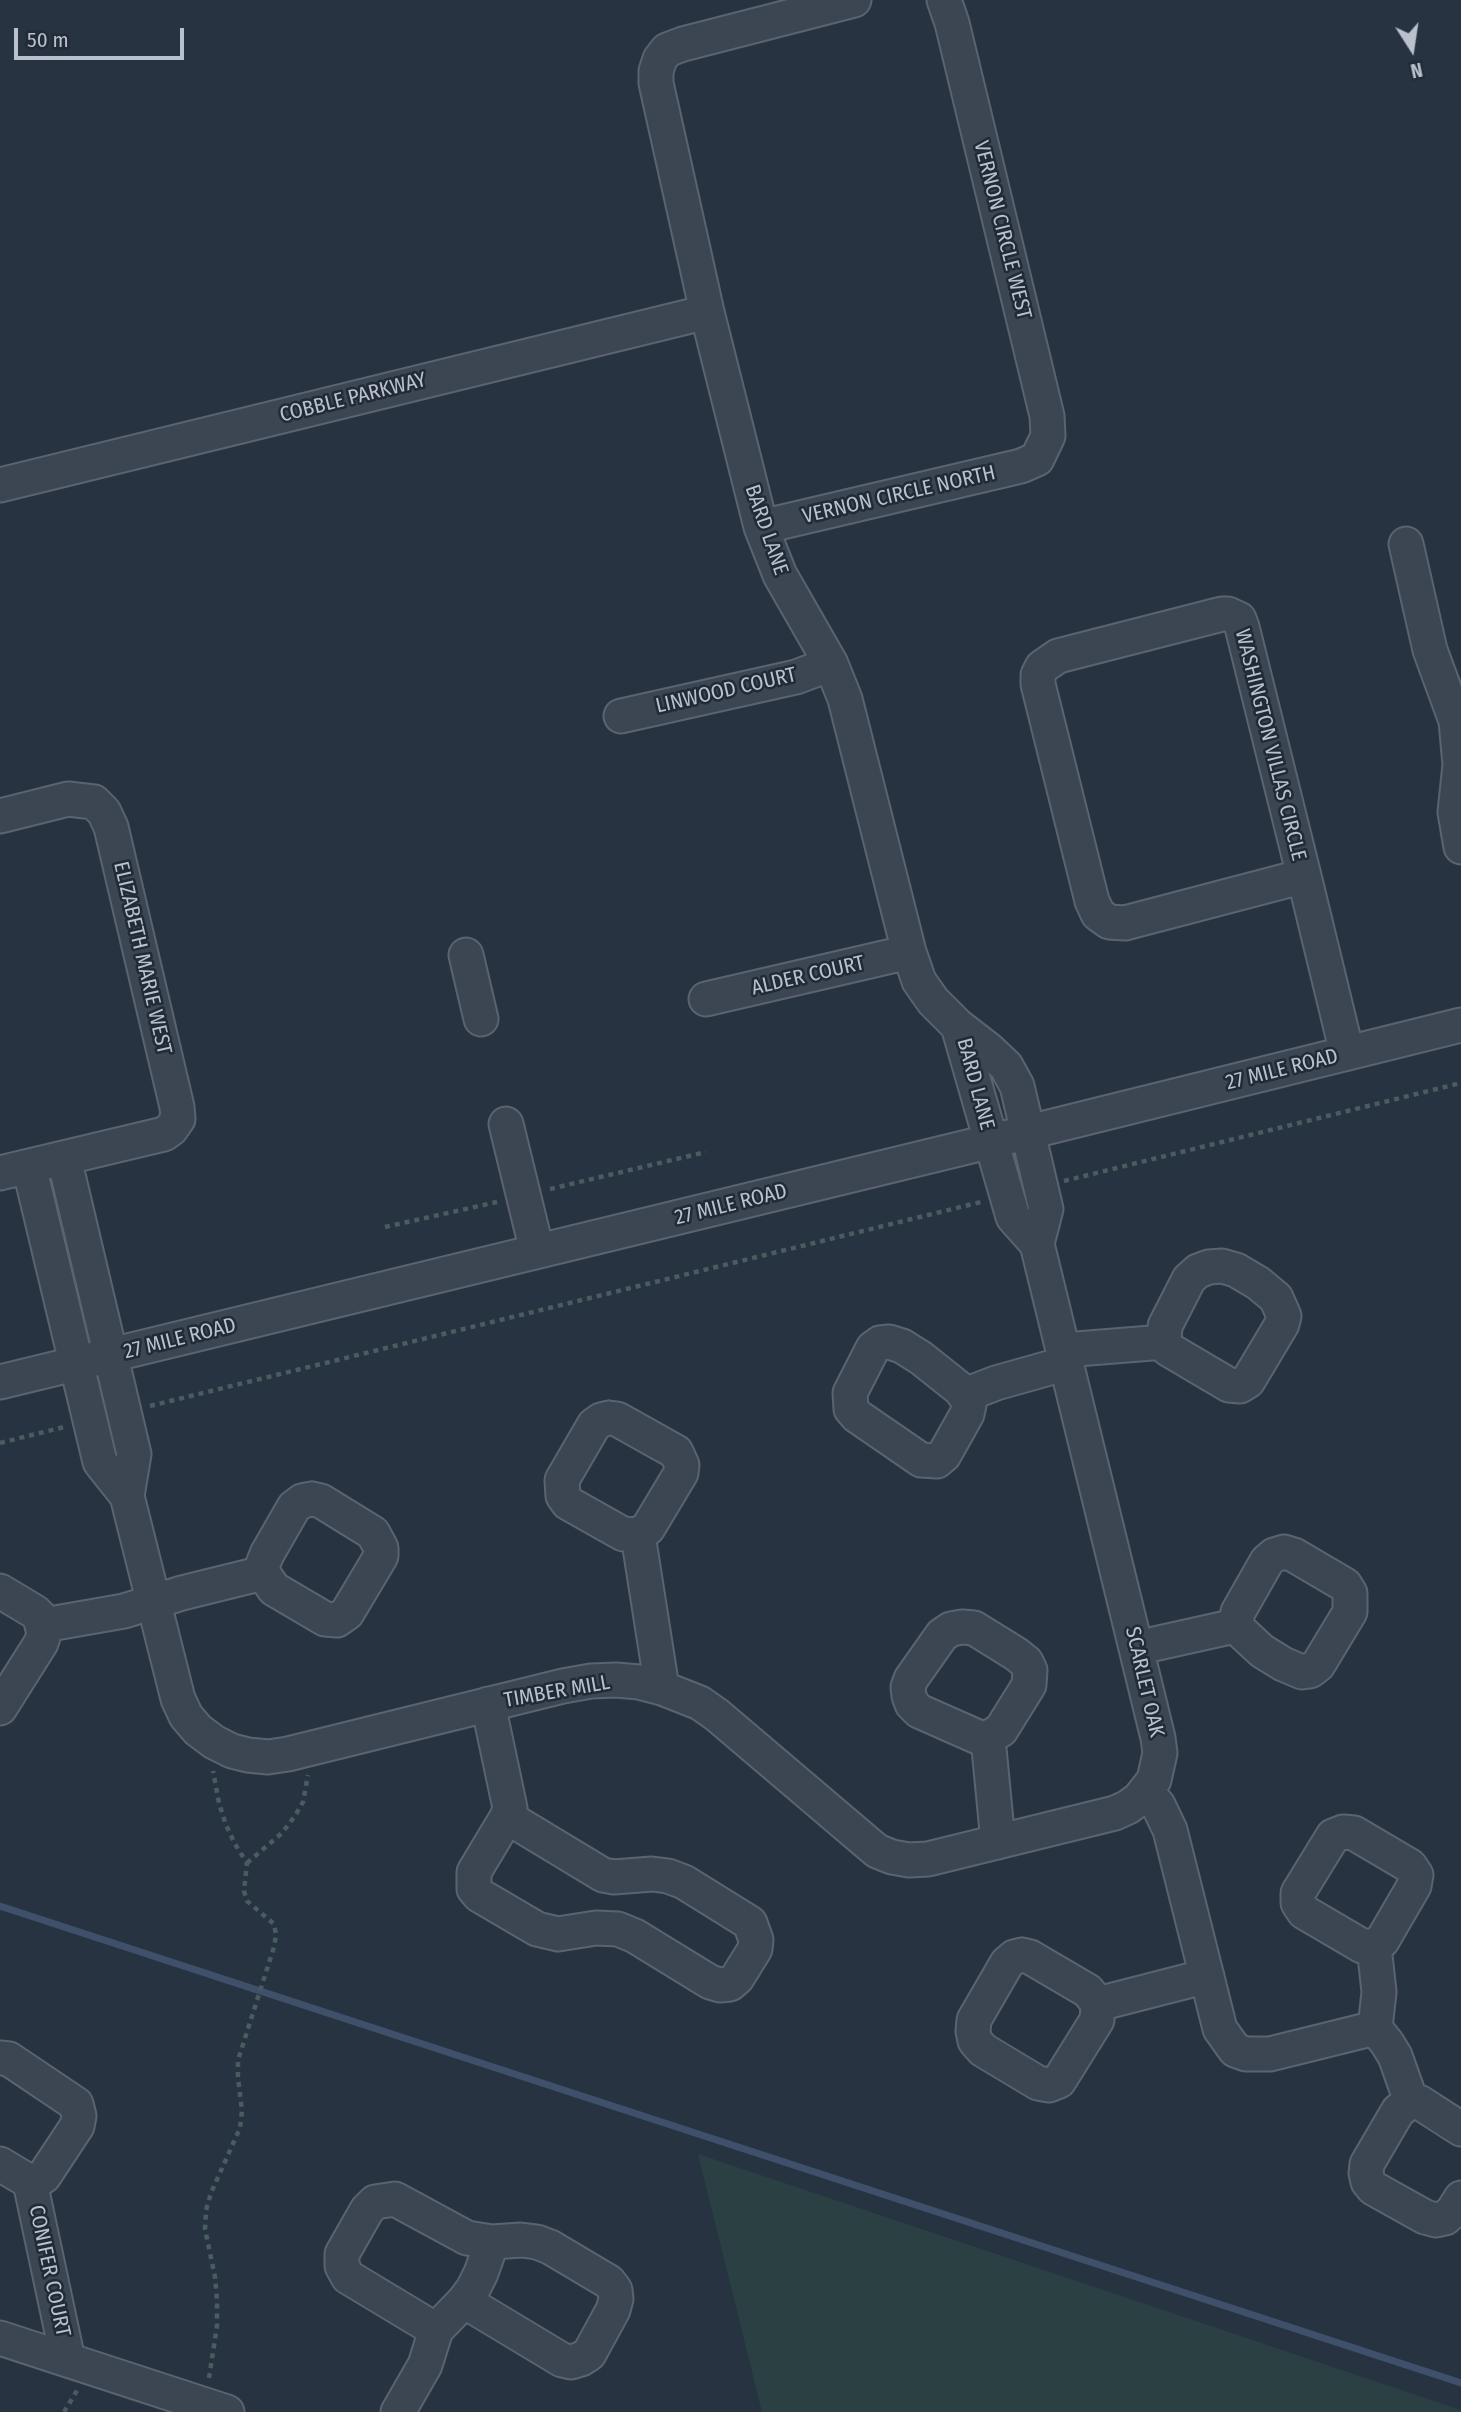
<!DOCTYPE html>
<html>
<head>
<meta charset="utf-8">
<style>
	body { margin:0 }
	#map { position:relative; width:1461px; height:2412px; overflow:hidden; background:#283342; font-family:"Fira Sans Condensed",sans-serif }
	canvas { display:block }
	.north { position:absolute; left:1377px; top:14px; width:70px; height:70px; -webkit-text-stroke:5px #212a37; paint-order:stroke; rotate:168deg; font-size:19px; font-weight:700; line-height:28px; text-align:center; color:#bac0cc }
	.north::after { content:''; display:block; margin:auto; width:24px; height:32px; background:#bac0cc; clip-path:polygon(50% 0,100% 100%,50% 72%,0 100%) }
	.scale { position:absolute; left:14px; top:28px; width:170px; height:32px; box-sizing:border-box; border:4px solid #bac0cc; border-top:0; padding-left:9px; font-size:21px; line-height:24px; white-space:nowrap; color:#bac0cc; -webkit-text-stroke:5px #212a37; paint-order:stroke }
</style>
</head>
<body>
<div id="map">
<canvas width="1461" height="2412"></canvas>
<div class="north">N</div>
<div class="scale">50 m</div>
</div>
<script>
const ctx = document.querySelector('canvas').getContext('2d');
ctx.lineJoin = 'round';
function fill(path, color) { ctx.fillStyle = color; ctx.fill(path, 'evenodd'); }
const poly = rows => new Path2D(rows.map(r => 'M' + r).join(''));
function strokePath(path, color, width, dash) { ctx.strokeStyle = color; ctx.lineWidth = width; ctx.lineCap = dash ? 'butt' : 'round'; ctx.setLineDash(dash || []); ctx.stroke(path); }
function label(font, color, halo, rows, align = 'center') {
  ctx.font = font + ' "Fira Sans Condensed",sans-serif'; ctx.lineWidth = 5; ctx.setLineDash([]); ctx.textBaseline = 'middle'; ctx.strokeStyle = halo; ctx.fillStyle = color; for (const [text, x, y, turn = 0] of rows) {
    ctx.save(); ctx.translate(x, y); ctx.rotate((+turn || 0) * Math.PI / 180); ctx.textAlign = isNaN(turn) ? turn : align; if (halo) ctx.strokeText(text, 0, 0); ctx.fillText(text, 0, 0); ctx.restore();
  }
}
const green = poly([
	[698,2154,1461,2410,1461,2412,762,2412]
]);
const stream = poly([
	[0,1906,1461,2383]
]);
const path = poly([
	[1064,1181,1461,1083],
	[550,1189,706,1152],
	[385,1227,497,1202],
	[150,1406,981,1202],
	[0,1443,64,1427],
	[247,1863,282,1833,295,1816,303,1802,308,1775],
	[209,2378,217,2326,217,2300,215,2277,205,2229,206,2210,211,2193,240,2128,242,2111,238,2077,238,2060,274,1947,276,1935,274,1924,247,1901,244,1891,247,1863,235,1844,226,1825,219,1803,213,1771],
	[64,2412,78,2389]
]);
const minor = poly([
	[854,0,683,44,667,50,660,59,656,71,656,83,707,312,761,527,780,575,831,664,845,699,909,952,919,981,933,1001,958,1026,989,1050,1006,1066,1017,1086,1046,1209,1037,1244,1013,1217,958,1026],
	[0,485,707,312],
	[761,527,1021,466,1037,459,1048,436,1047,416,952,23,944,0],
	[1406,544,1430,650,1456,721,1460,765,1455,812,1461,847],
	[621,716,796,677,831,664],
	[0,816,68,799,94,802,104,812,111,827,177,1107,178,1119,171,1129,164,1134,0,1173],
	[1304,876,1125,923,1109,922,1098,914,1092,901,1038,684,1038,675,1042,667,1058,656,1222,614,1228,614,1239,619,1242,627,1304,876,1347,1053],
	[466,955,481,1019],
	[706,999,909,952],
	[506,1124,537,1251],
	[29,1166,100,1462,127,1496,134,1454,64,1158],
	[1222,1266,1236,1270,1258,1283,1276,1298,1284,1316,1282,1324,1248,1381,1240,1386,1229,1385,1168,1349,1164,1342,1165,1326,1189,1279,1198,1271,1209,1267,1222,1266],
	[889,1342,902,1346,921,1358,960,1389,966,1397,969,1405,967,1414,944,1455,937,1461,921,1460,857,1416,851,1409,850,1393,873,1348,880,1343,889,1342],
	[1064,1350,1164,1342],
	[0,1382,1029,1132,1461,1025],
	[966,1397,978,1390,996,1383,1067,1363],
	[609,1418,617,1419,676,1452,682,1465,681,1473,648,1528,638,1535,623,1534,568,1503,563,1496,562,1480,594,1425,601,1420,609,1418],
	[127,1496,178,1699,186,1716,198,1730,214,1742,232,1751,248,1755,268,1757,288,1754,563,1686,591,1681,616,1680,639,1682,662,1688,700,1703,717,1715,877,1851,892,1857,909,1860,928,1859,1115,1813,1128,1807,1139,1799,1154,1780,1160,1753,1158,1738,1037,1244],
	[312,1499,321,1501,373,1533,381,1548,381,1556,347,1613,337,1620,325,1619,274,1589,263,1573,263,1564,267,1554,294,1507,302,1501,312,1499],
	[638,1535,662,1688],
	[1284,1552,1294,1555,1345,1585,1350,1593,1350,1612,1318,1665,1310,1671,1302,1672,1283,1664,1262,1651,1235,1626,1238,1612,1267,1561,1274,1555,1284,1552],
	[0,1591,35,1612,40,1617,44,1634,41,1643,0,1708],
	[44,1625,124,1611,182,1593,263,1573],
	[962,1627,974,1628,1016,1654,1026,1662,1030,1670,1029,1685,1001,1730,988,1738,980,1738,919,1711,912,1704,909,1696,908,1687,911,1679,942,1635,951,1629,962,1627],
	[1136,1648,1235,1626],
	[488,1704,510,1808,507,1817,474,1872,474,1889,479,1895,537,1929,558,1934,596,1928,618,1929,635,1936,710,1982,720,1985,730,1984,737,1978,755,1949,756,1940,750,1923,684,1882,668,1876,652,1874,614,1877,603,1875,507,1817],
	[988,1738,998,1842],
	[1146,1792,1158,1805,1170,1830,1220,2029,1235,2050,1246,2054,1270,2054,1375,2028],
	[1343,1832,1354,1833,1410,1866,1416,1875,1414,1886,1382,1941,1374,1946,1362,1946,1304,1912,1298,1903,1298,1893,1333,1836,1343,1832],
	[1374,1946,1379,1992,1375,2028],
	[1022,1955,1030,1957,1088,1991,1098,2004,1097,2020,1059,2081,1049,2085,1038,2083,983,2050,975,2041,973,2031,974,2020,1007,1963,1014,1957,1022,1955],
	[1098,2004,1207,1976],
	[1375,2028,1387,2043,1395,2056,1411,2101],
	[0,2058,9,2059,76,2104,79,2116,77,2126,44,2176,38,2180,30,2182,0,2164],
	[1461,2129,1419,2102,1411,2101,1398,2111,1367,2164,1366,2173,1368,2182,1373,2188,1425,2217,1436,2220,1445,2218,1453,2211,1461,2198],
	[30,2182,68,2360],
	[436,2330,348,2277,342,2266,342,2254,367,2210,375,2202,395,2199,467,2238,492,2242,521,2240,537,2242,550,2247,609,2282,615,2290,616,2299,613,2310,589,2354,581,2359,571,2362,562,2360,464,2301],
	[0,2338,227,2412],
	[398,2412,425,2365,436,2330,464,2301,473,2289,481,2273,492,2242]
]);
const streetNames = [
	["VERNON CIRCLE WEST",1002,230,76],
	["COBBLE PARKWAY",353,398,-14],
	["VERNON CIRCLE NORTH",899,495,-13],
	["BARD LANE",766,530,71],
	["LINWOOD COURT",726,691,-13],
	["WASHINGTON VILLAS CIRCLE",1270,745,76],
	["ELIZABETH MARIE WEST",142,958,77],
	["ALDER COURT",808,976,-13],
	["27 MILE ROAD",1282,1070,-14],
	["BARD LANE",975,1084,75],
	["27 MILE ROAD",731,1205,-14],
	["27 MILE ROAD",180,1339,-14],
	["SCARLET OAK",1144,1682,77],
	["TIMBER MILL",557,1692,-10],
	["CONIFER COURT",49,2271,78]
];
fill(green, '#2a4043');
strokePath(stream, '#3f506a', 7);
strokePath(minor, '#5b636f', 37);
strokePath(path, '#495d60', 4.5, [5, 5]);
strokePath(minor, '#3c4552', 33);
label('21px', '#bac0cc', '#212a37', streetNames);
</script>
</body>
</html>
